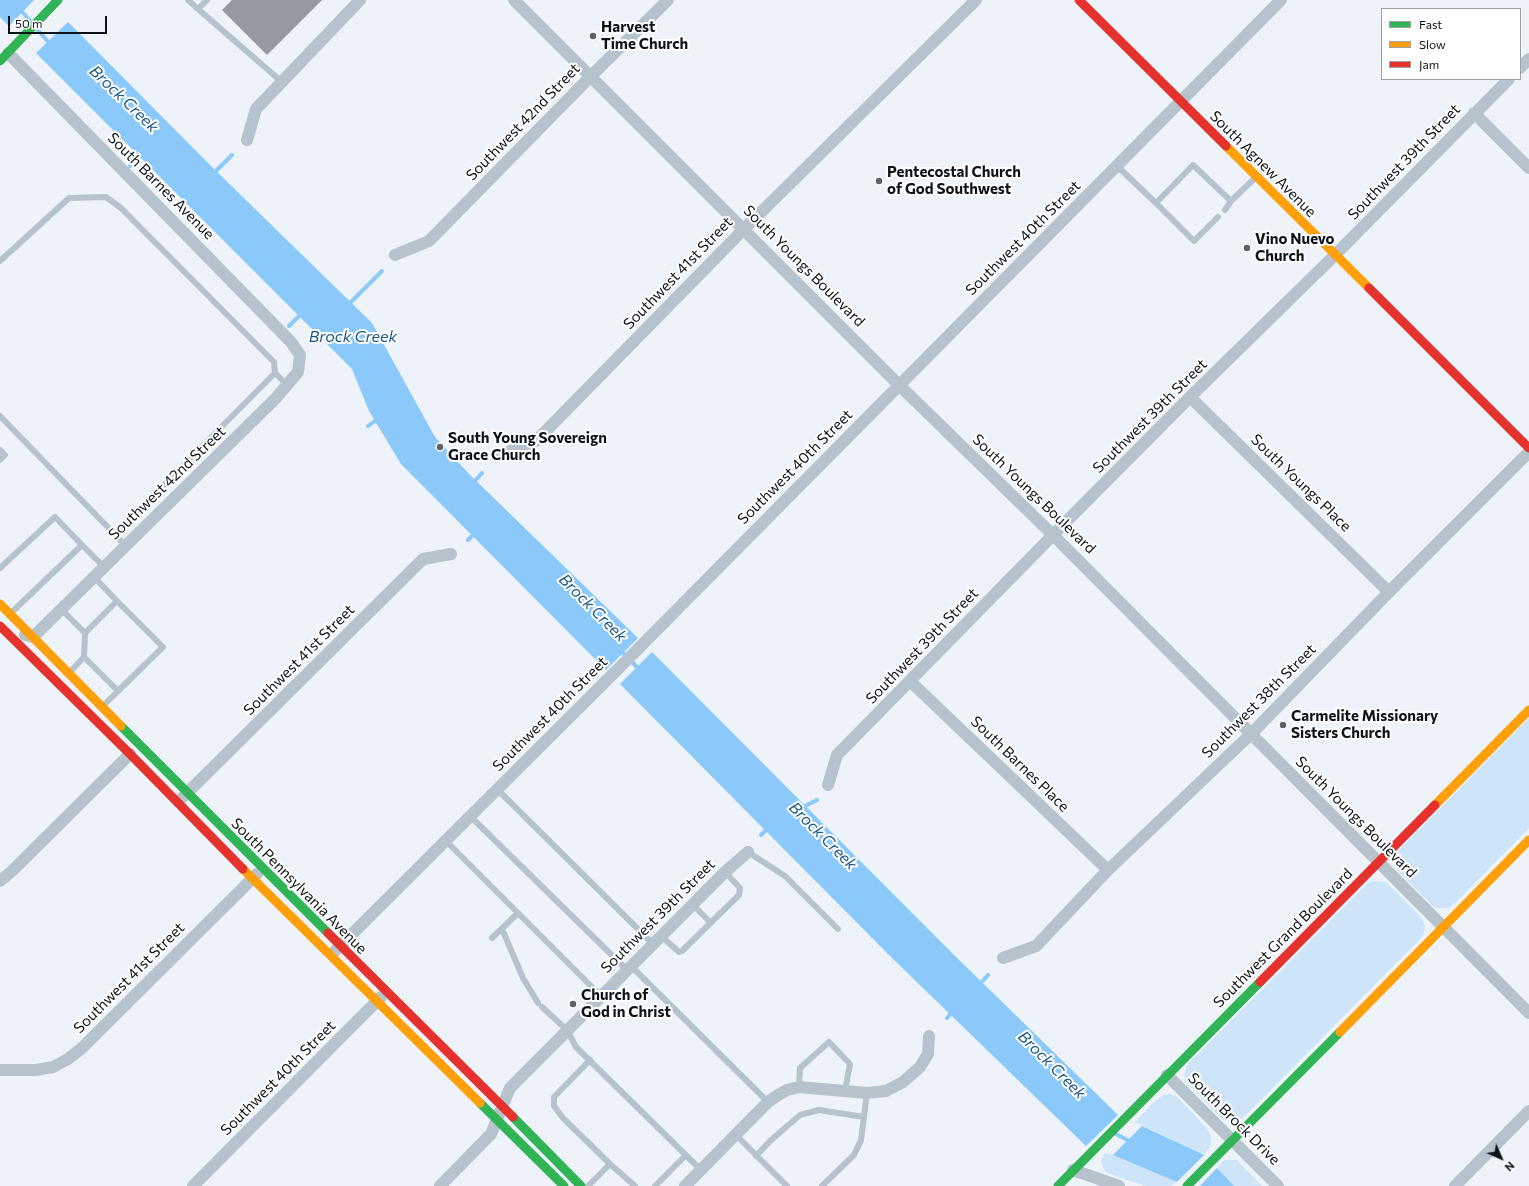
<!DOCTYPE html>
<html>
<head>
<meta charset="utf-8">
<style>
	body { margin:0 }
	#map { position:relative; width:1529px; height:1186px; overflow:hidden; background:#edf3f9; font-family:Commissioner,sans-serif }
	canvas { display:block }
	.legend { position:absolute; left:1381px; top:8px; width:140px; height:72px; box-sizing:border-box; background:#fff; border:1px solid #9ea1a3; margin:0; padding:5px 7px; list-style:none; font-size:12px; color:#0c1319 }
	.legend li { display:flex; align-items:center; gap:8px; height:20px }
	.legend b { width:20px; border:1px solid #9ea1a3 }
	.north { position:absolute; left:1481px; top:1138px; width:40px; height:40px; -webkit-text-stroke:3px #fff; paint-order:stroke; rotate:135deg; font-size:11px; font-weight:700; line-height:16px; text-align:center; color:#0c1319 }
	.north::after { content:''; display:block; margin:auto; width:14px; height:18px; background:#0c1319; clip-path:polygon(50% 0,100% 100%,50% 72%,0 100%) }
	.scale { position:absolute; left:8px; top:16px; width:99px; height:18px; box-sizing:border-box; border:2px solid #0c1319; border-top:0; padding-left:5px; font-size:12px; line-height:14px; white-space:nowrap; color:#0c1319; -webkit-text-stroke:3px #fff; paint-order:stroke }
</style>
</head>
<body>
<div id="map">
<canvas width="1529" height="1186"></canvas>
<ul class="legend">
<li><b style="height:5px;background:#30b455"></b>Fast</li>
<li><b style="height:5px;background:#ff9f0a"></b>Slow</li>
<li><b style="height:5px;background:#e5322d"></b>Jam</li>
</ul>
<div class="north">N</div>
<div class="scale">50 m</div>
</div>
<script>
const ctx = document.querySelector('canvas').getContext('2d');
ctx.lineJoin = 'round';
function fill(path, color) { ctx.fillStyle = color; ctx.fill(path, 'evenodd'); }
const poly = rows => new Path2D(rows.map(r => 'M' + r).join(''));
function strokePath(path, color, width, dash) { ctx.strokeStyle = color; ctx.lineWidth = width; ctx.lineCap = dash ? 'butt' : 'round'; ctx.setLineDash(dash || []); ctx.stroke(path); }
function label(font, color, halo, rows, align = 'center') {
  ctx.font = font + ' Commissioner,sans-serif'; ctx.lineWidth = 4; ctx.setLineDash([]); ctx.textBaseline = 'middle'; ctx.strokeStyle = halo; ctx.fillStyle = color; for (const [text, x, y, turn = 0] of rows) {
    ctx.save(); ctx.translate(x, y); ctx.rotate((+turn || 0) * Math.PI / 180); ctx.textAlign = isNaN(turn) ? turn : align; if (halo) ctx.strokeText(text, 0, 0); ctx.fillText(text, 0, 0); ctx.restore();
  }
}
const green = poly([
	[1529,718,1529,828,1455,903,1448,908,1435,908,1397,870,1395,860,1398,851],
	[1373,881,1386,882,1418,914,1422,919,1425,927,1424,933,1419,940,1242,1119,1228,1122,1223,1120,1187,1083,1184,1076,1187,1065,1368,883],
	[1170,1094,1177,1097,1207,1128,1211,1137,1211,1145,1204,1155,1135,1122,1153,1103,1163,1095],
	[1105,1153,1113,1155,1177,1182,1171,1186,1145,1186,1107,1173,1103,1168,1101,1160],
	[1224,1160,1237,1160,1262,1186,1200,1186]
]);
const water = poly([
	[0,0,34,0,9,26,0,17],
	[68,22,211,166,372,323,435,437,469,474,638,638,606,670,401,464,369,411,352,369,36,53],
	[652,652,952,953,1118,1115,1086,1146,892,958,620,684],
	[1142,1126,1204,1155,1177,1182,1113,1155],
	[1217,1168,1234,1186,1200,1186]
]);
const stream = poly([
	[12,0,31,22],
	[36,28,51,45],
	[130,166,143,153],
	[213,174,232,155],
	[348,305,382,271],
	[289,326,303,312],
	[368,426,379,418],
	[473,483,482,473],
	[468,540,475,533],
	[620,650,641,671],
	[802,809,807,805,817,800],
	[761,835,768,828],
	[979,985,988,975],
	[947,1018,953,1011],
	[1116,1134,1131,1142]
]);
const building = poly([
	[232,0,322,0,267,55,222,10]
]);
const lane = poly([
	[188,0,198,9],
	[207,0,198,9,282,82],
	[1117,166,1156,203,1193,165,1231,201,1255,178],
	[1156,203,1194,241,1218,217],
	[1225,210,1231,201],
	[0,261,69,198,106,197,121,208,274,362,275,373,287,385],
	[0,416,126,546],
	[0,450,5,455,0,460],
	[115,534,275,373],
	[82,545,104,567],
	[0,568,55,517,82,545,11,613],
	[117,601,163,647,118,691],
	[61,609,85,633,117,601,94,577],
	[84,657,118,691,102,707],
	[69,673,84,657,85,633],
	[497,789,653,944],
	[470,816,627,970],
	[446,841,601,996],
	[748,852,785,876,838,929],
	[693,905,711,923],
	[502,929,523,978,538,1003],
	[661,936,679,952,682,951,739,895,740,888,725,872],
	[492,938,518,913],
	[631,966,768,1102],
	[542,1007,567,1030,576,1047,701,1170],
	[590,1060,554,1097,554,1106,563,1118,610,1164,635,1186],
	[799,1087,800,1068,829,1042,850,1064,845,1091],
	[736,1135,787,1186],
	[756,1156,770,1141,800,1115,819,1110,864,1117],
	[588,1186,610,1164],
	[655,1186,686,1155],
	[822,1186,854,1155,861,1140,867,1093]
]);
const street = poly([
	[514,0,899,385,1053,535,1529,1013],
	[8,53,291,342,300,355,298,372,276,398,33,637,25,635],
	[1520,68,1529,59],
	[1474,113,1529,168],
	[247,140,256,109,360,0],
	[395,255,429,241,591,76,668,0],
	[1190,397,1389,592],
	[497,456,536,441,744,229,976,0],
	[910,681,1108,870],
	[828,785,837,755,1053,535,1190,397,1335,255,1509,79],
	[182,798,423,559,451,554],
	[0,881,12,871,130,754],
	[335,951,628,659,1281,0],
	[1003,958,1036,946,1108,870,1251,734,1389,592,1529,452],
	[0,1070,36,1070,53,1067,68,1059,82,1048,257,874],
	[1167,1075,1278,1186],
	[1073,1170,1119,1186],
	[193,1186,381,997],
	[440,1186,491,1134,510,1088,725,872,748,852],
	[685,1186,768,1102,778,1095,787,1090,799,1087,867,1093,886,1091,903,1082,920,1067,928,1054,929,1036],
	[1455,1186,1529,1111]
]);
const fast = poly([
	[0,61,58,0],
	[121,726,328,933],
	[480,1103,564,1186],
	[513,1117,581,1186],
	[1058,1186,1260,982],
	[1187,1186,1340,1032]
]);
const slow = poly([
	[1226,146,1369,288],
	[0,604,121,726],
	[1435,805,1529,710],
	[243,869,480,1103],
	[1340,1032,1529,840]
]);
const jam = poly([
	[1079,0,1226,146],
	[1369,288,1529,448],
	[0,626,130,754,243,869],
	[328,933,513,1117],
	[1260,982,1435,805]
]);
const markers = [
	[593,36,4,"#5b6167"],
	[879,181,4,"#5b6167"],
	[1247,248,4,"#5b6167"],
	[440,447,4,"#5b6167"],
	[1283,725,4,"#5b6167"],
	[573,1004,4,"#5b6167"]
];
const poiNames = [
	["Harvest",601,27],
	["Time Church",601,44],
	["Pentecostal Church",887,172],
	["of God Southwest",887,189],
	["Vino Nuevo",1255,239],
	["Church",1255,256],
	["South Young Sovereign",448,438],
	["Grace Church",448,455],
	["Carmelite Missionary",1291,716],
	["Sisters Church",1291,733],
	["Church of",581,995],
	["God in Christ",581,1012]
];
const streetNames = [
	["Southwest 42nd Street",523,122,-46],
	["Southwest 39th Street",1404,162,-46],
	["South Agnew Avenue",1263,164,45],
	["South Barnes Avenue",161,186,45],
	["Southwest 40th Street",1023,238,-45],
	["South Youngs Boulevard",804,266,45],
	["Southwest 41st Street",678,273,-46],
	["Southwest 39th Street",1150,416,-45],
	["Southwest 40th Street",795,467,-45],
	["Southwest 42nd Street",167,483,-44],
	["South Youngs Place",1301,483,44],
	["South Youngs Boulevard",1034,494,44],
	["Southwest 39th Street",922,646,-46],
	["Southwest 41st Street",299,660,-45],
	["Southwest 38th Street",1259,701,-45],
	["Southwest 40th Street",550,714,-45],
	["South Barnes Place",1020,764,44],
	["South Youngs Boulevard",1356,817,45],
	["South Pennsylvania Avenue",299,886,45],
	["Southwest 39th Street",658,916,-45],
	["Southwest Grand Boulevard",1283,938,-45],
	["Southwest 41st Street",129,978,-45],
	["Southwest 40th Street",278,1078,-45],
	["South Brock Drive",1234,1119,45]
];
const waterNames = [
	["Brock Creek",124,99,44],
	["Brock Creek",353,337],
	["Brock Creek",593,608,45],
	["Brock Creek",823,836,45],
	["Brock Creek",1052,1065,45]
];
fill(green, '#cee5f9');
fill(water, '#8bc9fa');
strokePath(stream, '#8bc9fa', 4);
fill(building, '#949a9f');
strokePath(lane, '#b6c2cc', 6);
strokePath(street, '#b6c2cc', 12);
strokePath(fast, '#30b455', 9);
strokePath(slow, '#ff9f0a', 9);
strokePath(jam, '#e5322d', 9);
for (const [x, y, r, color] of markers) { const dot = new Path2D(); dot.arc(x, y, r, 0, 2 * Math.PI); ctx.fillStyle = color; ctx.fill(dot); strokePath(dot, '#fff', 1.5); }
label('bold 15px', '#0c1319', '#fff', poiNames, 'left');
label('15px', '#0c1319', '#fff', streetNames);
label('italic 16px', '#1b5985', '#fff', waterNames);
</script>
</body>
</html>
